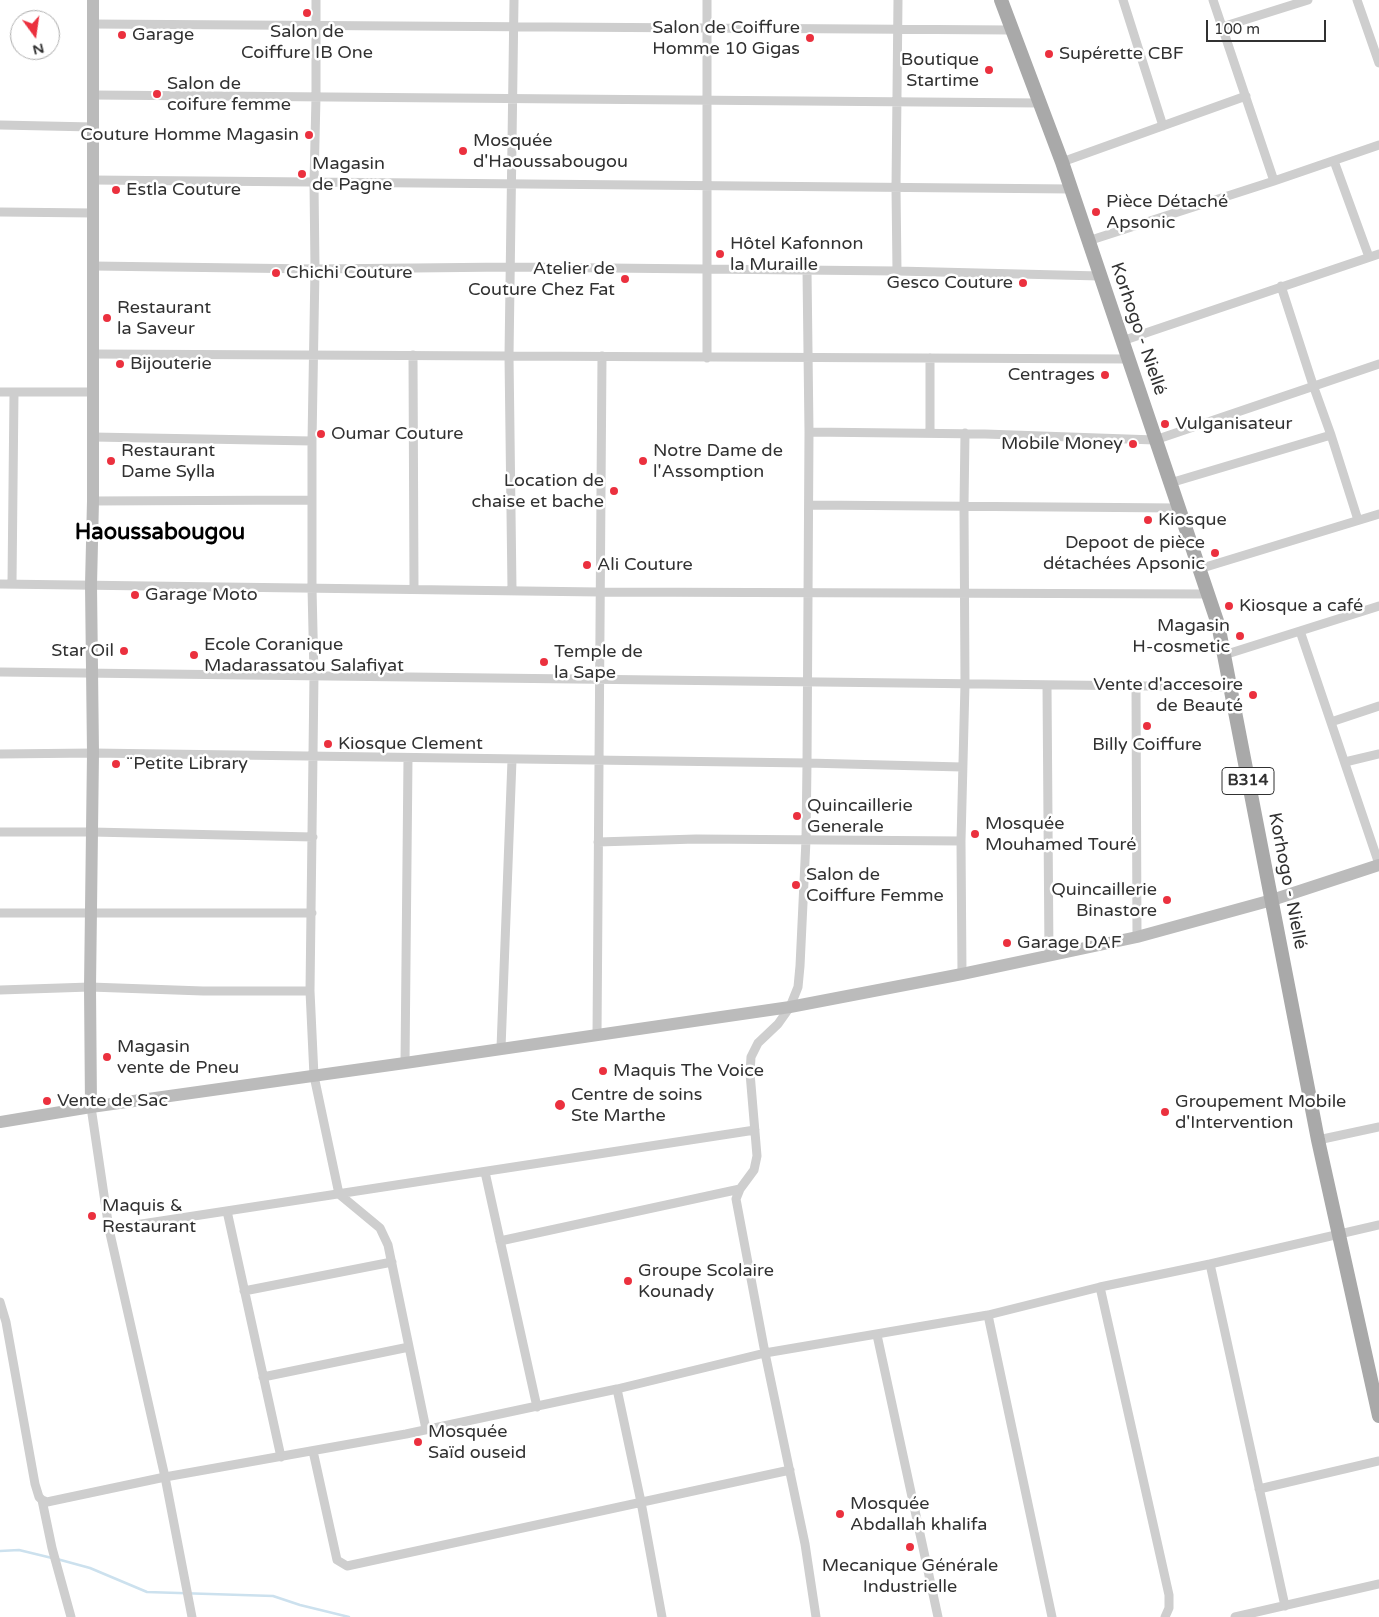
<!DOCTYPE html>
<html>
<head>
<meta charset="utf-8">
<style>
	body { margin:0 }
	#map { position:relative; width:1379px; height:1617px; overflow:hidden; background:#fff; font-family:"Varela Round",sans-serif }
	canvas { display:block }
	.north { position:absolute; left:10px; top:10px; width:50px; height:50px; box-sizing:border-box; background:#fff; border:1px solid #adadad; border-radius:50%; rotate:166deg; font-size:14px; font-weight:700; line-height:20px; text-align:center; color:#313131 }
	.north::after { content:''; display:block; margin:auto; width:18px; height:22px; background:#eb303e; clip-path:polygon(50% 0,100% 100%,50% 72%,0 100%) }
	.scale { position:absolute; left:1206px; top:20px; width:120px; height:22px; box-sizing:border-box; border:2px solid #313131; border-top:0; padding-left:6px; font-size:15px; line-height:18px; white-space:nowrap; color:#313131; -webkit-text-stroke:4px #fff; paint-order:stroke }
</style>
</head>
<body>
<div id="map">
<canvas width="1379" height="1617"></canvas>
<div class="north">N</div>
<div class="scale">100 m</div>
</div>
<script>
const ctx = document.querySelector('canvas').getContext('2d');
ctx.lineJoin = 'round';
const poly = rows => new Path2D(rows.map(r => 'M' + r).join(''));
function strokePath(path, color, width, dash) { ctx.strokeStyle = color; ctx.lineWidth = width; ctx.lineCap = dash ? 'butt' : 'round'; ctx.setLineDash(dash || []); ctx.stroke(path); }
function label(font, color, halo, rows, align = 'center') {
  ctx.font = font + ' "Varela Round",sans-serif'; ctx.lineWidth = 5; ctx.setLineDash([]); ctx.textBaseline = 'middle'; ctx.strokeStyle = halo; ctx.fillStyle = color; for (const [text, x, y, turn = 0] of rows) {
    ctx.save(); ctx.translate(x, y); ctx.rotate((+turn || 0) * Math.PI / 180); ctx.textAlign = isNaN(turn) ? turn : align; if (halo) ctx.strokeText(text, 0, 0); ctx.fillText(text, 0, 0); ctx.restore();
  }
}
const stream = poly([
	[0,1551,19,1550,52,1558],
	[57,1559,90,1568,147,1592,273,1596,300,1605,349,1617]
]);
const street = poly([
	[316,0,316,97,314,183,315,269,312,441,312,588,314,675,310,991,314,1076,339,1194,380,1228,388,1245,426,1429],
	[1123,0,1163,126],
	[1213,0,1274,181],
	[1357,0,1379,63],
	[92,24,1012,30],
	[1222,27,1308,0],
	[93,95,1040,103],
	[0,125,93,127],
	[1334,161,1369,257],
	[1062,162,1246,96],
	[93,180,1071,189],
	[0,212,93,213],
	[1088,241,1274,181,1379,145],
	[93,266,315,269,511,267,897,271,1100,276],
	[807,271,809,432,807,763,806,840,800,966,798,987,790,1007,778,1024,758,1043,751,1057,750,1073,757,1156,754,1170,740,1189,736,1199,765,1353,805,1544,816,1617],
	[897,271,896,188,898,0],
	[1281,286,1313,385,1331,435,1358,520],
	[1122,341,1379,254],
	[93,354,1128,359],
	[413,355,414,589],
	[707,358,707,0],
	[0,392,93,392],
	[809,432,985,434,1155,440,1379,364],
	[930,433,930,358],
	[93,437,312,441],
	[1170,483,1331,435],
	[93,501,312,500],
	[809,505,1178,508],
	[1199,569,1379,514],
	[12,583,14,392],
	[0,584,599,592,1207,594],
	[512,589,509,356,514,0],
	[1300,631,1379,864],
	[1224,655,1379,606],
	[0,672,1230,687],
	[1047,686,1049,956],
	[1136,686,1137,937],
	[1331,722,1379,706],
	[0,754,93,753,807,763,962,767],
	[1345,762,1379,754],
	[0,832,92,832,313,837],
	[598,842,696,839,961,841],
	[0,913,312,913],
	[962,974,961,841,965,684,964,506,965,433],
	[0,990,90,987,203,991,310,991],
	[597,1035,602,356],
	[501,1048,512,760],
	[405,1063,408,758],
	[91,1107,109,1229,165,1477,192,1617],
	[1318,1140,1379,1127],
	[485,1172,537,1407],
	[227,1211,281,1457],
	[109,1229,755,1130],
	[500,1241,740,1189],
	[1210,1264,1285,1606],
	[1100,1287,1169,1595,1169,1608,1165,1617],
	[244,1291,392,1262],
	[0,1302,6,1322,35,1484,39,1497,42,1500,47,1502,165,1477,406,1434,617,1389,765,1353,988,1315,1100,1287,1210,1264,1379,1225],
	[988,1315,1052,1617],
	[877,1335,938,1617],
	[263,1377,409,1347],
	[617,1389,641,1502,662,1617],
	[313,1451,337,1560,347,1566,790,1470],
	[1259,1489,1379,1461],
	[42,1500,52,1548,71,1617],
	[1235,1617,1379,1584]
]);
const secondary = poly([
	[91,1107,90,987,93,753,91,585,93,501,93,0],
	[0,1122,91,1107,405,1063,790,1007,962,974,1137,937,1272,900,1379,865]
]);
const primary = poly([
	[1001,0,1062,162,1218,624,1318,1140,1379,1416]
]);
const markers = [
	[307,13,5,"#eb303e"],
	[122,35,5,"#eb303e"],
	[810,38,5,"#eb303e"],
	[1049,54,5,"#eb303e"],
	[989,70,5,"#eb303e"],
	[157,94,5,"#eb303e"],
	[309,135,5,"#eb303e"],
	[463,151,5,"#eb303e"],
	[302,174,5,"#eb303e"],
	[116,190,5,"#eb303e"],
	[1096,212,5,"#eb303e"],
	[720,254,5,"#eb303e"],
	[276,273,5,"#eb303e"],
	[625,279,5,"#eb303e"],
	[1023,283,5,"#eb303e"],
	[107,318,5,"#eb303e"],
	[120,364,5,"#eb303e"],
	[1105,375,5,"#eb303e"],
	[1165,424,5,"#eb303e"],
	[321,434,5,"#eb303e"],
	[1133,444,5,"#eb303e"],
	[111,461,5,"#eb303e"],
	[643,461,5,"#eb303e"],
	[614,491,5,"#eb303e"],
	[1148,520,5,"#eb303e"],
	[1215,553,5,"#eb303e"],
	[587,565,5,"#eb303e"],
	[135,595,5,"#eb303e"],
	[1229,606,5,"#eb303e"],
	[1240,636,5,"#eb303e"],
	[124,651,5,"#eb303e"],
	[194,655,5,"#eb303e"],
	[544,662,5,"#eb303e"],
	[1253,695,5,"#eb303e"],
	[1147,726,5,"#eb303e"],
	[328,744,5,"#eb303e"],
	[116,764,5,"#eb303e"],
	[797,816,5,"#eb303e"],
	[975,834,5,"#eb303e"],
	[796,885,5,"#eb303e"],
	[1167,900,5,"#eb303e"],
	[1007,943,5,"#eb303e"],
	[107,1057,5,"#eb303e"],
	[603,1071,5,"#eb303e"],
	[47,1101,5,"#eb303e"],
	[560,1105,6,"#eb303e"],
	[1165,1112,5,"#eb303e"],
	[92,1216,5,"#eb303e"],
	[628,1281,5,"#eb303e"],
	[418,1442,5,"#eb303e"],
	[840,1514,5,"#eb303e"],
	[910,1547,5,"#eb303e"]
];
const shields = [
	[1248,781,52]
];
const shieldNames = [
	["B314",1248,781]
];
const poiNames = [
	["Salon de Coiffure",800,28,"right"],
	["Homme 10 Gigas",800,49,"right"],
	["Salon de",307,32,"center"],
	["Coiffure IB One",307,53,"center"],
	["Garage",132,35],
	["Supérette CBF",1059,54],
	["Boutique",979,60,"right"],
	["Startime",979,81,"right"],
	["Salon de",167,84],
	["coifure femme",167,105],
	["Couture Homme Magasin",299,135,"right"],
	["Mosquée",473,141],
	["d'Haoussabougou",473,162],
	["Magasin",312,164],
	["de Pagne",312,185],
	["Estla Couture",126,190],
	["Pièce Détaché",1106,202],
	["Apsonic",1106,223],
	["Hôtel Kafonnon",730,244],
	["la Muraille",730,265],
	["Atelier de",615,269,"right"],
	["Couture Chez Fat",615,290,"right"],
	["Chichi Couture",286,273],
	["Gesco Couture",1013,283,"right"],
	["Restaurant",117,308],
	["la Saveur",117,329],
	["Bijouterie",130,364],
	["Centrages",1095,375,"right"],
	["Vulganisateur",1175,424],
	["Oumar Couture",331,434],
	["Mobile Money",1123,444,"right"],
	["Restaurant",121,451],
	["Dame Sylla",121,472],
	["Notre Dame de",653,451],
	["l'Assomption",653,472],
	["Location de",604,481,"right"],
	["chaise et bache",604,502,"right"],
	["Kiosque",1158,520],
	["Depoot de pièce",1205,543,"right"],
	["détachées Apsonic",1205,564,"right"],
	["Ali Couture",597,565],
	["Garage Moto",145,595],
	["Kiosque a café",1239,606],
	["Magasin",1230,626,"right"],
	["H-cosmetic",1230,647,"right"],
	["Ecole Coranique",204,645],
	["Madarassatou Salafiyat",204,666],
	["Star Oil",114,651,"right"],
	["Temple de",554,652],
	["la Sape",554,673],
	["Vente d'accesoire",1243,685,"right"],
	["de Beauté",1243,706,"right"],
	["Kiosque Clement",338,744],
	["Billy Coiffure",1147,745,"center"],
	["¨Petite Library",126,764],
	["Quincaillerie",807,806],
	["Generale",807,827],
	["Mosquée",985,824],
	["Mouhamed Touré",985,845],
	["Salon de",806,875],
	["Coiffure Femme",806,896],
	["Quincaillerie",1157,890,"right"],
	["Binastore",1157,911,"right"],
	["Garage DAF",1017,943],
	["Magasin",117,1047],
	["vente de Pneu",117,1068],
	["Maquis The Voice",613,1071],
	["Centre de soins",571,1095],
	["Ste Marthe",571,1116],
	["Vente de Sac",57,1101],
	["Groupement Mobile",1175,1102],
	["d'Intervention",1175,1123],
	["Maquis &",102,1206],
	["Restaurant",102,1227],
	["Groupe Scolaire",638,1271],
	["Kounady",638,1292],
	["Mosquée",428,1432],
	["Saïd ouseid",428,1453],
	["Mosquée",850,1504],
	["Abdallah khalifa",850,1525],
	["Mecanique Générale",910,1566,"center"],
	["Industrielle",910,1587,"center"]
];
const streetNames = [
	["Korhogo - Niellé",1138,329,71],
	["Korhogo - Niellé",1287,881,79]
];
const districtNames = [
	["Haoussabougou",160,533]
];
strokePath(stream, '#cce1ee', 2.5);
strokePath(street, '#cecece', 9);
strokePath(secondary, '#bbb', 12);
strokePath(primary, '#a9a9a9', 14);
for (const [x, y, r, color] of markers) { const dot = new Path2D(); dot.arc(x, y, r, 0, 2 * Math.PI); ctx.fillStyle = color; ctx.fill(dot); strokePath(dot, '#fff', 2); }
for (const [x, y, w] of shields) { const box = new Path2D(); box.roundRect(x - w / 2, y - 13.5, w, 27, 4); ctx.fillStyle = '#fff'; ctx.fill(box); strokePath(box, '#313131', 1); }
label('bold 16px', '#313131', null, shieldNames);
label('18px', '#313131', '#fff', poiNames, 'left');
label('18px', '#313131', '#fff', streetNames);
label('bold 22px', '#000', '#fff', districtNames);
</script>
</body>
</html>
